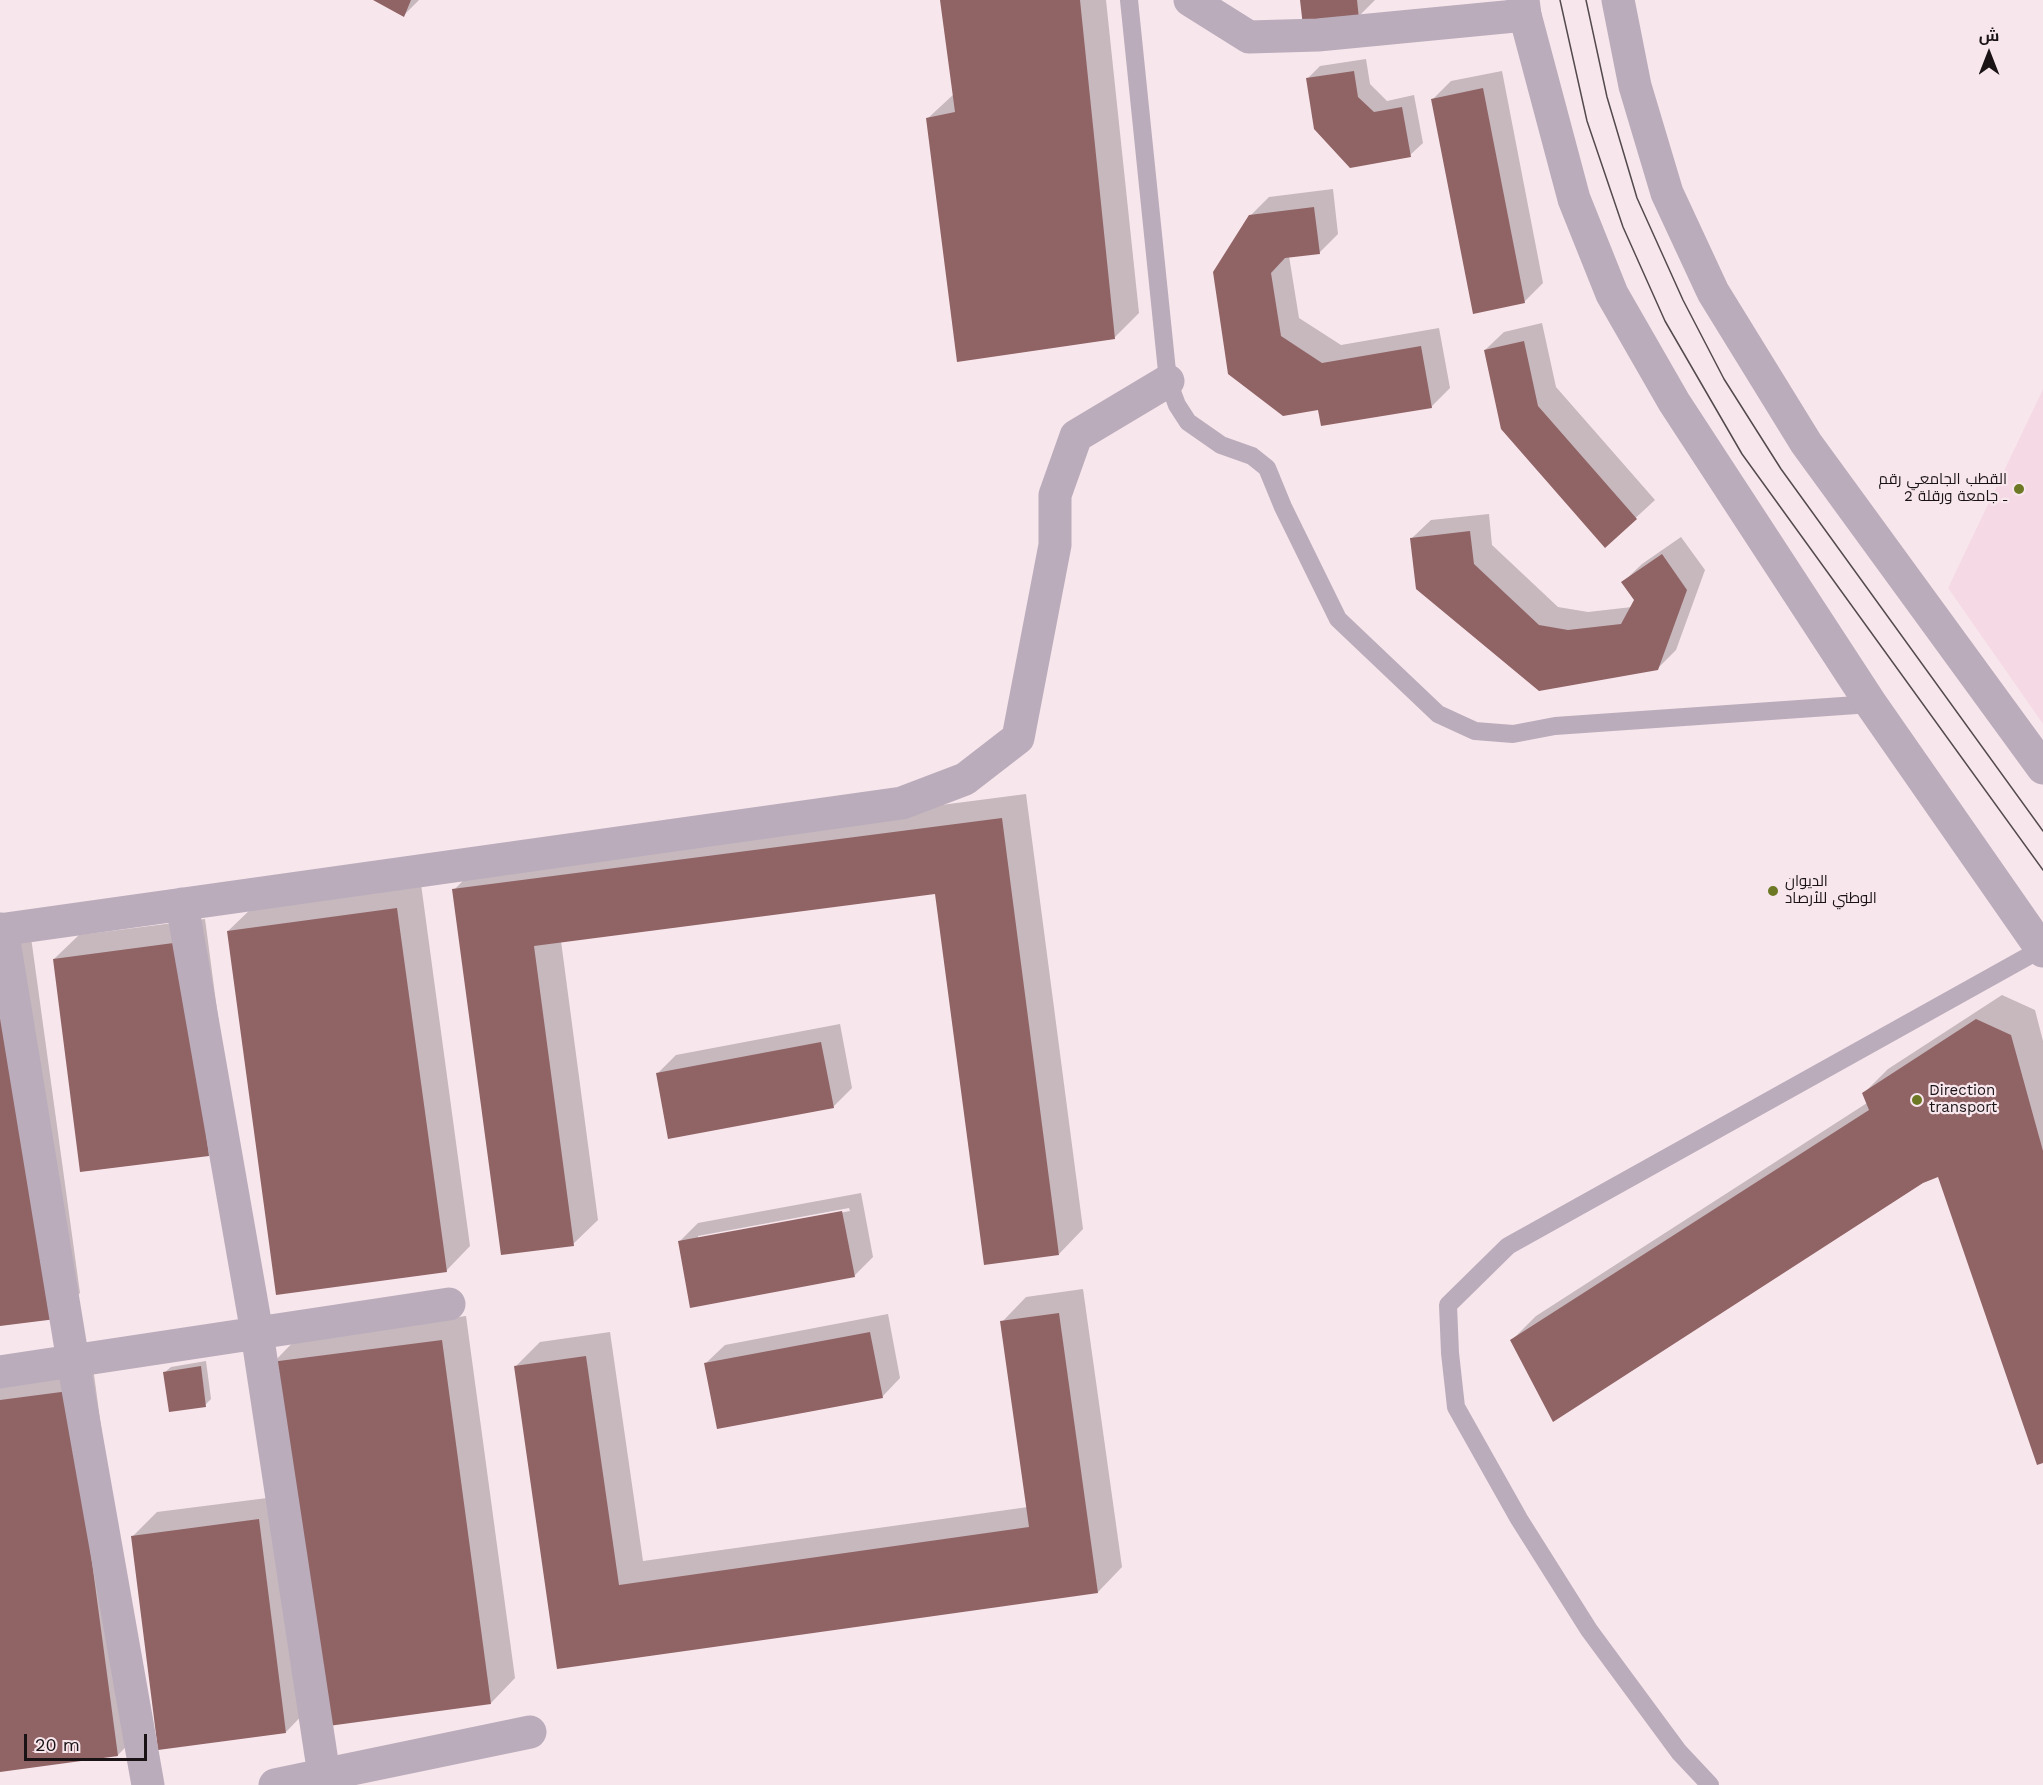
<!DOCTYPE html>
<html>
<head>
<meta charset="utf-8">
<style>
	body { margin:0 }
	#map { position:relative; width:2043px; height:1785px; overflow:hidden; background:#f8e6ed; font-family:"Work Sans",Cairo,sans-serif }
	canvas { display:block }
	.north { position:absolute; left:1959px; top:24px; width:60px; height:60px; -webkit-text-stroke:4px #f8e6ed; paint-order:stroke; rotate:0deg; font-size:16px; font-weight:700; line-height:24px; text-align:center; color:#191315 }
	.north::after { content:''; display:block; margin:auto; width:21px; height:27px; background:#191315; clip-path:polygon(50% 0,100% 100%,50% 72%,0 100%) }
	.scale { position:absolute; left:24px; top:1734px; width:123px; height:27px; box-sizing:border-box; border:3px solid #191315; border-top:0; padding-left:8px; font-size:18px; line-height:21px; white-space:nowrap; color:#191315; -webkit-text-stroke:4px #f8e6ed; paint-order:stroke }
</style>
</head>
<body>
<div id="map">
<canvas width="2043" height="1785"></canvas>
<div class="north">ش</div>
<div class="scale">20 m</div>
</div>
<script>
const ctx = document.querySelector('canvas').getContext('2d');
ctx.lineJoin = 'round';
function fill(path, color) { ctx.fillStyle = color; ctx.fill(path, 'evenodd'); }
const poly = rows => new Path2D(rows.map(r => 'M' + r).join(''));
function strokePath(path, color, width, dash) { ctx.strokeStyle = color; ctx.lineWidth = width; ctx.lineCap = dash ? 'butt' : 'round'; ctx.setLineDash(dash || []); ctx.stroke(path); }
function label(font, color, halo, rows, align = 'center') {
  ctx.font = font + ' "Work Sans",Cairo,sans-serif'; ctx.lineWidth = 4.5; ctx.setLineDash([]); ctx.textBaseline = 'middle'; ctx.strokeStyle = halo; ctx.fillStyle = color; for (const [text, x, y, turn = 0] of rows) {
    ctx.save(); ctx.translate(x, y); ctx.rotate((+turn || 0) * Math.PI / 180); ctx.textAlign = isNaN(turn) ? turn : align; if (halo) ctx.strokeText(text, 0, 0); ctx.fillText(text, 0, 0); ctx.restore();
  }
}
const built = poly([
	[2043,389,2043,724,1948,588]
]);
const shadow = poly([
	[376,0,419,0,404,15],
	[942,0,1106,0,1139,313,1114,338,927,119,954,94],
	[1302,0,1375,0,1358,17],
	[1366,59,1370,84,1387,101,1414,95,1423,143,1410,155,1307,79,1320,66],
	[1502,71,1543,283,1524,302,1432,100,1451,81],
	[1333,189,1338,234,1320,252,1289,256,1299,318,1341,345,1439,328,1450,388,1431,407,1320,408,1283,415,1250,216,1269,197],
	[1542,323,1556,387,1655,500,1605,546,1485,350,1504,332],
	[1489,514,1492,545,1558,607,1588,612,1632,607,1636,600,1623,582,1642,564,1681,537,1705,570,1676,650,1657,669,1539,690,1412,538,1431,520],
	[1026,794,1083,1229,1059,1254,937,892,561,941,598,1220,573,1244,454,890,478,865],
	[421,884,470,1246,446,1271,228,931,253,907],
	[205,919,233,1130,208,1155,54,959,79,935],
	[30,930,80,1293,55,1317,0,1325,0,935],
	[2002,995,2035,1010,2043,1041,2043,1461,1939,1175,1512,1340,1536,1316,1867,1103,1863,1094,1888,1069],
	[840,1024,852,1088,833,1107,658,1073,676,1055],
	[861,1193,873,1257,854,1276,679,1242,698,1223],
	[849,1208,850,1211,698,1239,698,1236],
	[1083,1289,1122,1567,1098,1592,558,1668,515,1367,540,1342,610,1332,643,1561,1028,1507,1002,1322,1026,1297],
	[888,1314,900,1378,882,1397,706,1363,725,1345],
	[466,1316,515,1678,491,1703,273,1363,297,1338],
	[206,1361,211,1399,205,1405,165,1372,171,1367],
	[93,1367,142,1730,118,1755,0,1770,0,1380],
	[283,1496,310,1707,286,1732,132,1537,157,1512]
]);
const building = poly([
	[373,0,411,0,404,17],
	[940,0,1080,0,1115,339,957,362,926,118,955,112],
	[1300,0,1357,0,1359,19,1303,26],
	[1354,71,1358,97,1374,112,1402,107,1411,157,1350,168,1314,129,1306,78],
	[1483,88,1525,303,1473,314,1431,99],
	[1314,207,1320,254,1285,258,1271,273,1281,336,1322,363,1421,346,1432,408,1321,426,1318,410,1283,416,1228,374,1213,272,1249,215],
	[1524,341,1538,406,1637,519,1605,548,1501,429,1484,350],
	[1470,531,1474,564,1539,625,1568,630,1621,624,1634,600,1621,582,1662,554,1687,590,1658,670,1539,691,1416,589,1410,538],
	[1002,818,1059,1255,984,1265,935,894,534,946,574,1246,501,1255,452,889],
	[397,908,447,1272,276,1295,227,931],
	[181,942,209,1156,80,1172,53,959],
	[0,955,56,1319,0,1326],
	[1976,1019,2011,1035,2043,1151,2043,1463,2037,1465,1938,1177,1923,1183,1553,1422,1510,1340,1869,1110,1862,1093],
	[821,1042,834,1108,668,1139,656,1073],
	[842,1211,855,1277,690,1308,678,1241],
	[1059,1313,1098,1593,557,1669,514,1366,586,1356,619,1585,1029,1527,1000,1321],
	[870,1332,883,1398,717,1429,704,1363],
	[442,1340,491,1704,321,1727,271,1362],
	[201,1366,206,1407,169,1412,163,1372],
	[69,1391,118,1756,0,1772,0,1400],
	[259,1519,286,1733,158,1750,131,1536]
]);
const service = poly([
	[1129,0,1168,381,1177,405,1188,422,1221,445,1252,456,1267,468,1283,507,1338,619,1438,714,1475,731,1513,734,1555,726,1871,704],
	[1710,1785,1679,1752,1589,1630,1519,1519,1456,1407,1450,1353,1448,1305,1508,1246,2041,949]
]);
const minor = poly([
	[1190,0,1249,37,1318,35,1525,15],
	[182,904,257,1333,324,1775],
	[2,929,73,1361,148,1785],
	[0,930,902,803,965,779,1018,738,1055,545,1055,495,1076,436,1168,381],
	[0,1372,449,1304],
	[275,1785,530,1732]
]);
const tertiary = poly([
	[1523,0,1525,15,1574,199,1612,294,1674,402,1871,704,2043,951],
	[1618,0,1635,86,1667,193,1713,292,1806,443,2043,768]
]);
const tram = poly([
	[1560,0,1587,121,1623,227,1665,321,1742,454,2043,870],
	[1586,0,1607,97,1637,198,1683,300,1724,379,1781,469,2043,831]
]);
const markers = [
	[2019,489,6,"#6d7824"],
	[1773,891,6,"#6d7824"],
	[1917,1100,6,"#6d7824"]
];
const poiNames = [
	["القطب الجامعي رقم",2007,480,"right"],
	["2 ـ جامعة ورقلة",2007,497,"right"],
	["الديوان",1785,882],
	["الوطني للأرصاد",1785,899],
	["Direction",1929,1091],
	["transport",1929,1108]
];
fill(built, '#f5dae5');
fill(shadow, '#0003');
fill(building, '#906365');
strokePath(service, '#baacba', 18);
strokePath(minor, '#baacba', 33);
strokePath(tertiary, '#baacba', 33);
strokePath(tram, '#534a4d', 1.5);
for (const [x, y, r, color] of markers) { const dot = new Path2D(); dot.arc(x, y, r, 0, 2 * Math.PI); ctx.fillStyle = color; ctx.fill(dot); strokePath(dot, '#f8e6ed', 2); }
label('15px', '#191315', '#f8e6ed', poiNames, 'left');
</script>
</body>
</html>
